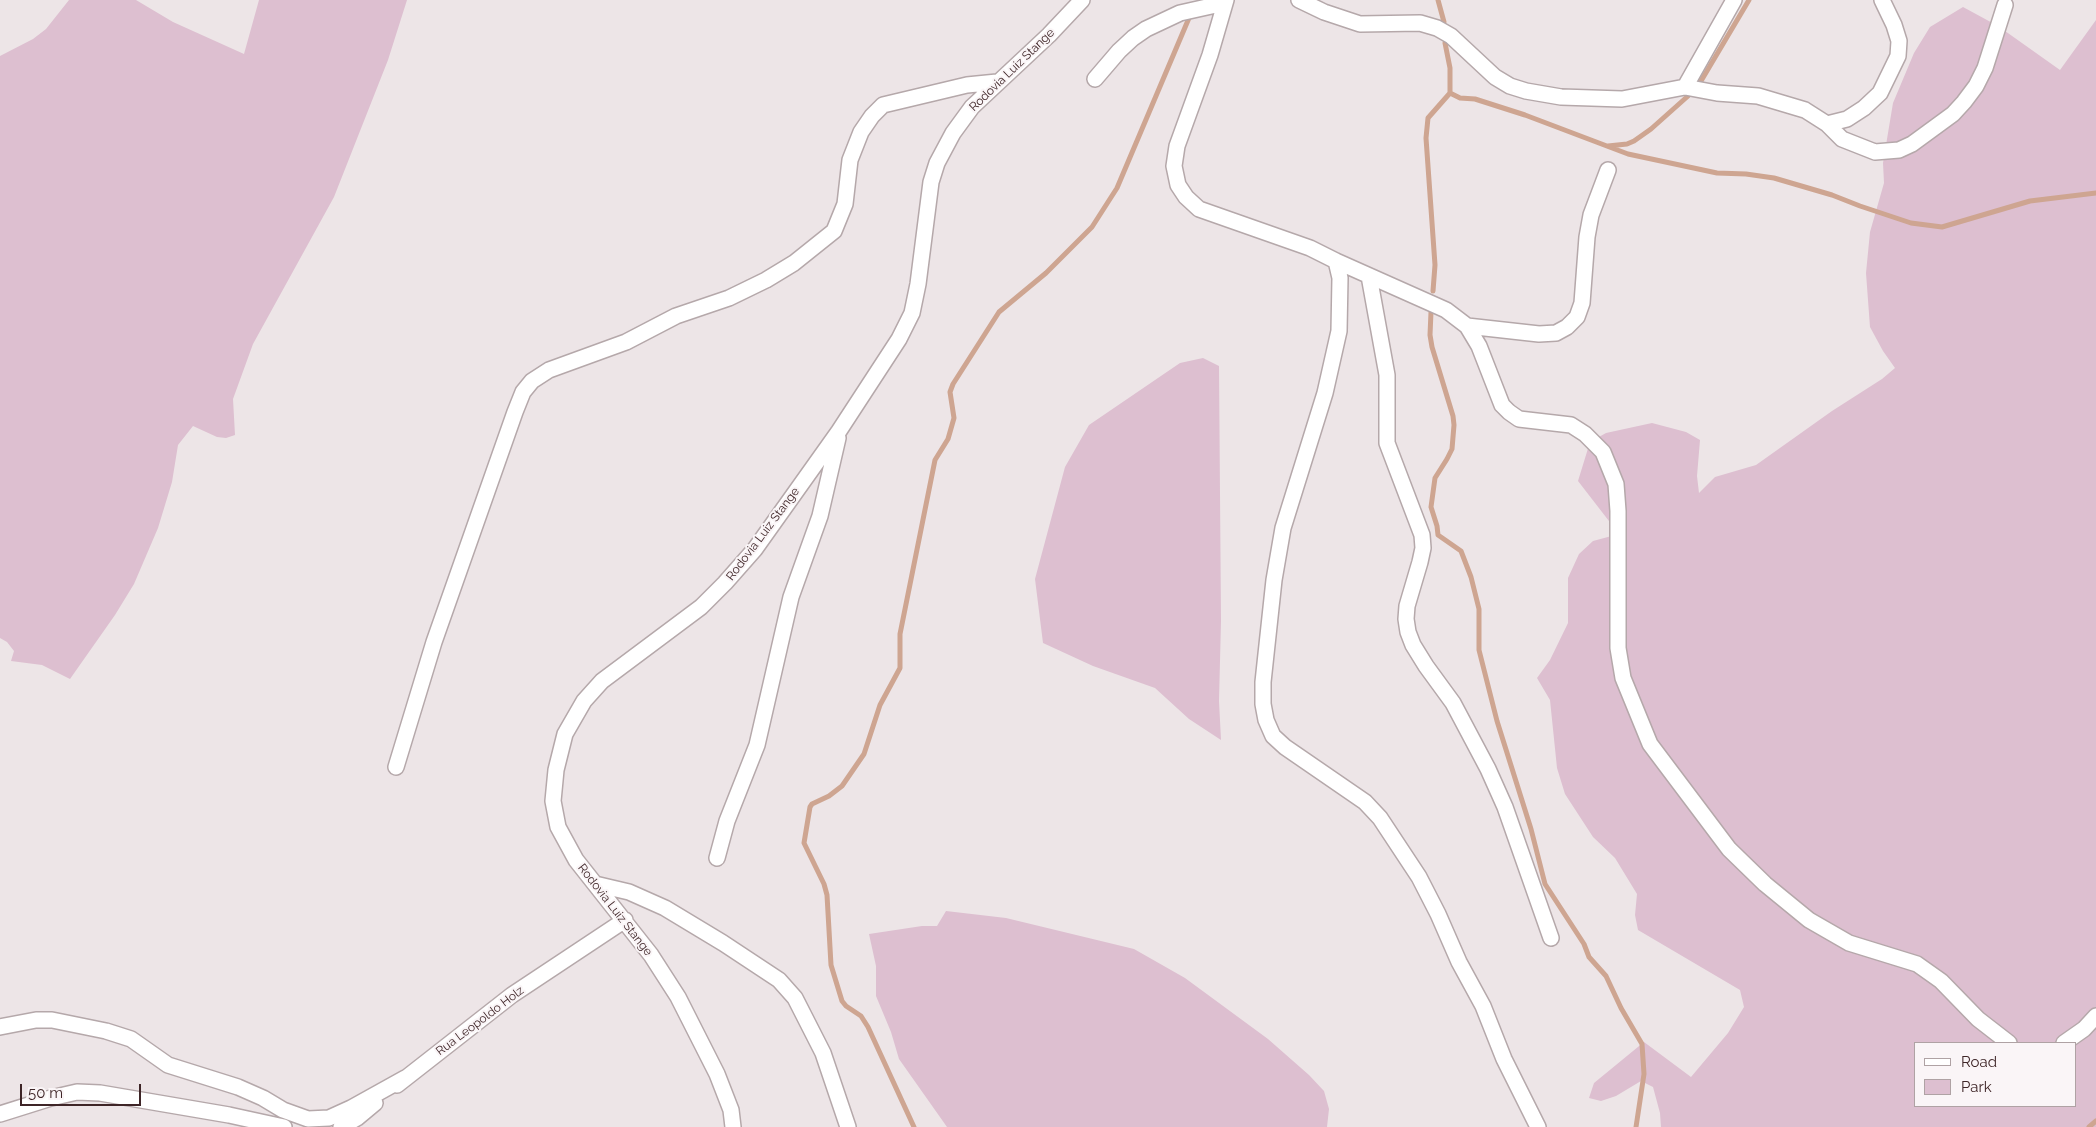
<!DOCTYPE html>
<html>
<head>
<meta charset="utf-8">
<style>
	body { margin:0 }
	#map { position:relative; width:2096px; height:1127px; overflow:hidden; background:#ede5e7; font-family:Raleway,sans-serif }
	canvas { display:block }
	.legend { position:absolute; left:1914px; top:1042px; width:162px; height:65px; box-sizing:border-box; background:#faf5f7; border:1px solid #afa2a4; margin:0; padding:6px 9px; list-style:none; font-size:15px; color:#3e2527 }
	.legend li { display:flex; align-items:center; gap:10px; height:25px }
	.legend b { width:25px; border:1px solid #afa2a4 }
	.scale { position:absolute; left:20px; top:1084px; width:121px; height:22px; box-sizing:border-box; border:2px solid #3e2527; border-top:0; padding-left:6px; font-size:15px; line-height:18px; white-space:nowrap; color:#3e2527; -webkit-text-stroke:4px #faf5f7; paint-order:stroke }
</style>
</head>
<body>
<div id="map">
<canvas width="2096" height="1127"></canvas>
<ul class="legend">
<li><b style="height:6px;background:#fff"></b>Road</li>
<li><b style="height:14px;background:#ddbfd0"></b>Park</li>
</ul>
<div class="scale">50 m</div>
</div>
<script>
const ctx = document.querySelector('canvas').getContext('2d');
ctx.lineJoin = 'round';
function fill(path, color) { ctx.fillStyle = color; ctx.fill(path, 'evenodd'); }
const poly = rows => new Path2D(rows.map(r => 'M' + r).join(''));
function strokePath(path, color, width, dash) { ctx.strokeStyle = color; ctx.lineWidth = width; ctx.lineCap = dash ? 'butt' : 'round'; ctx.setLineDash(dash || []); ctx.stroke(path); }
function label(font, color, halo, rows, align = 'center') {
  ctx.font = font + ' Raleway,sans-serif'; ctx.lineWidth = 4; ctx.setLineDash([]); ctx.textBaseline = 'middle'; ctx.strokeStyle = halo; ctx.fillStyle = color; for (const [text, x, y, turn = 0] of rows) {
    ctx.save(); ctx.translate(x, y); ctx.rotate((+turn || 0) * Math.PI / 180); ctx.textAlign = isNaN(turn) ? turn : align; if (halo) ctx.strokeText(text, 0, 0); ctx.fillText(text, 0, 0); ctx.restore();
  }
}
const green = poly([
	[69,0,136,0,173,22,244,54,259,0,407,0,388,60,334,197,253,344,233,399,235,435,226,438,217,437,193,426,178,445,172,482,158,528,134,584,115,615,70,679,42,665,11,661,14,651,7,642,0,638,0,56,33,39,46,29],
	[1963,7,1998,26,2060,70,2096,20,2096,1127,1661,1127,1660,1113,1653,1087,1641,1081,1616,1096,1601,1101,1589,1098,1594,1083,1644,1042,1691,1077,1728,1033,1744,1007,1740,990,1638,930,1635,915,1637,894,1615,858,1593,837,1565,794,1557,768,1550,700,1537,678,1550,660,1568,623,1568,578,1579,554,1593,541,1619,534,1578,481,1590,442,1606,433,1652,423,1686,432,1700,440,1697,476,1699,493,1715,477,1756,465,1832,411,1882,379,1895,368,1883,351,1870,327,1866,273,1870,232,1884,183,1883,163,1893,103,1914,53,1930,27],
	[1915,1043,2075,1043,2075,1106,1915,1106],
	[1203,358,1219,366,1221,621,1219,701,1221,740,1189,719,1155,688,1093,666,1043,643,1035,579,1065,467,1089,425,1180,363],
	[946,911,1006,918,1134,949,1185,978,1268,1039,1309,1075,1324,1091,1329,1109,1327,1127,947,1127,899,1059,891,1032,876,996,876,966,869,934,922,926,937,926]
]);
const stream = poly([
	[1438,0,1444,22],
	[1701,81,1749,0],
	[1450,93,1460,98,1475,99,1525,115,1628,154,1717,173,1746,174,1774,178,1832,195,1860,206,1911,223,1942,227,2030,201,2096,193],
	[1608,146,1627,144,1634,141,1651,129,1688,96],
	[1433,291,1435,265,1426,138,1428,118,1450,93,1450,68,1445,43],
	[1431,312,1430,335,1432,347,1453,416,1454,425,1452,449,1447,459,1435,478,1431,507,1437,526,1438,535,1461,551,1471,577,1479,609,1479,650,1497,721,1531,829,1545,884,1584,944,1589,957,1606,976,1621,1008,1642,1044,1644,1074,1636,1127],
	[914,1127,868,1027,861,1016,846,1006,842,1001,831,965,827,895,824,884,804,843,810,807,812,804,829,796,842,786,864,754,880,705,900,668,900,634,935,460,948,439,954,418,950,392,953,384,999,312,1046,273,1092,227,1117,188,1189,18],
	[2089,1127,2096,1121]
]);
const minor = poly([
	[1226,0,1210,55,1177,146,1174,166,1178,185,1186,197,1199,209,1310,248,1336,261,1446,310,1467,326,1479,346,1502,405,1509,412,1519,419,1571,425,1585,434,1603,452,1616,484,1618,511,1618,648,1623,678,1650,744,1729,849,1765,884,1809,920,1849,943,1917,964,1941,981,1978,1019,2009,1043],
	[1299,0,1324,12,1360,24,1420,23,1437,28,1451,36,1495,77,1510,86,1526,91,1561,97,1622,99,1685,87,1717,93,1758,96,1805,110,1827,124,1842,139,1875,152,1899,150,1912,144,1953,114,1964,102,1976,86,1985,68,2005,5],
	[1095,79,1119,51,1133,38,1146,29,1180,13,1225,3],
	[1685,87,1734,0],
	[1827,124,1847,119,1864,108,1880,93,1898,56,1899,41,1894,25,1882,0],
	[1336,261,1340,278,1339,331,1325,393,1283,528,1274,580,1263,682,1263,704,1266,720,1273,736,1285,747,1365,802,1380,818,1419,877,1438,914,1459,962,1483,1006,1504,1059,1538,1127],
	[1369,276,1387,375,1387,443,1422,535,1423,548,1420,562,1407,606,1406,619,1408,632,1413,645,1426,666,1453,703,1488,769,1505,807,1551,938],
	[1467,326,1539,334,1556,333,1567,327,1577,317,1582,303,1587,237,1591,215,1608,170],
	[396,767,434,642,515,412,523,392,532,381,549,370,626,342,676,316,729,298,766,280,794,263,834,231,845,204,850,160,861,132,872,116,883,105,967,85,997,82],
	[717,858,727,821,757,745,791,597,820,516,838,438],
	[595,884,629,892,665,908,723,943,779,980,795,998,823,1053,848,1127],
	[0,1027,36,1020,52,1020,106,1031,131,1039,168,1065,238,1087,263,1098,283,1110,308,1119,329,1118,351,1108,405,1078],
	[2064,1043,2084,1029,2096,1016],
	[397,1085,512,995,625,920],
	[0,1114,51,1098,77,1092,100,1093,229,1115,284,1127],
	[341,1127,357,1118,375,1103],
	[733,1127,731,1110,717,1074,678,997,651,955,576,860,558,827,553,801,556,770,565,734,584,701,602,681,701,607,725,583,755,549,839,431,899,339,912,313,918,284,931,182,937,163,953,133,972,107,1049,35,1082,0]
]);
const streetNames = [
	["Rodovia Luiz Stange",1012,70,-44],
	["Rodovia Luiz Stange",763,534,-53],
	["Rodovia Luiz Stange",615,910,52],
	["Rua Leopoldo Holz",480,1021,-37]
];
fill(green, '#ddbfd0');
strokePath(stream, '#cea591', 5);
strokePath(minor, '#b5a8aa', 18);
strokePath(minor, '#fff', 15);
label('12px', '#3e2527', '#faf5f7', streetNames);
</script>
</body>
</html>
